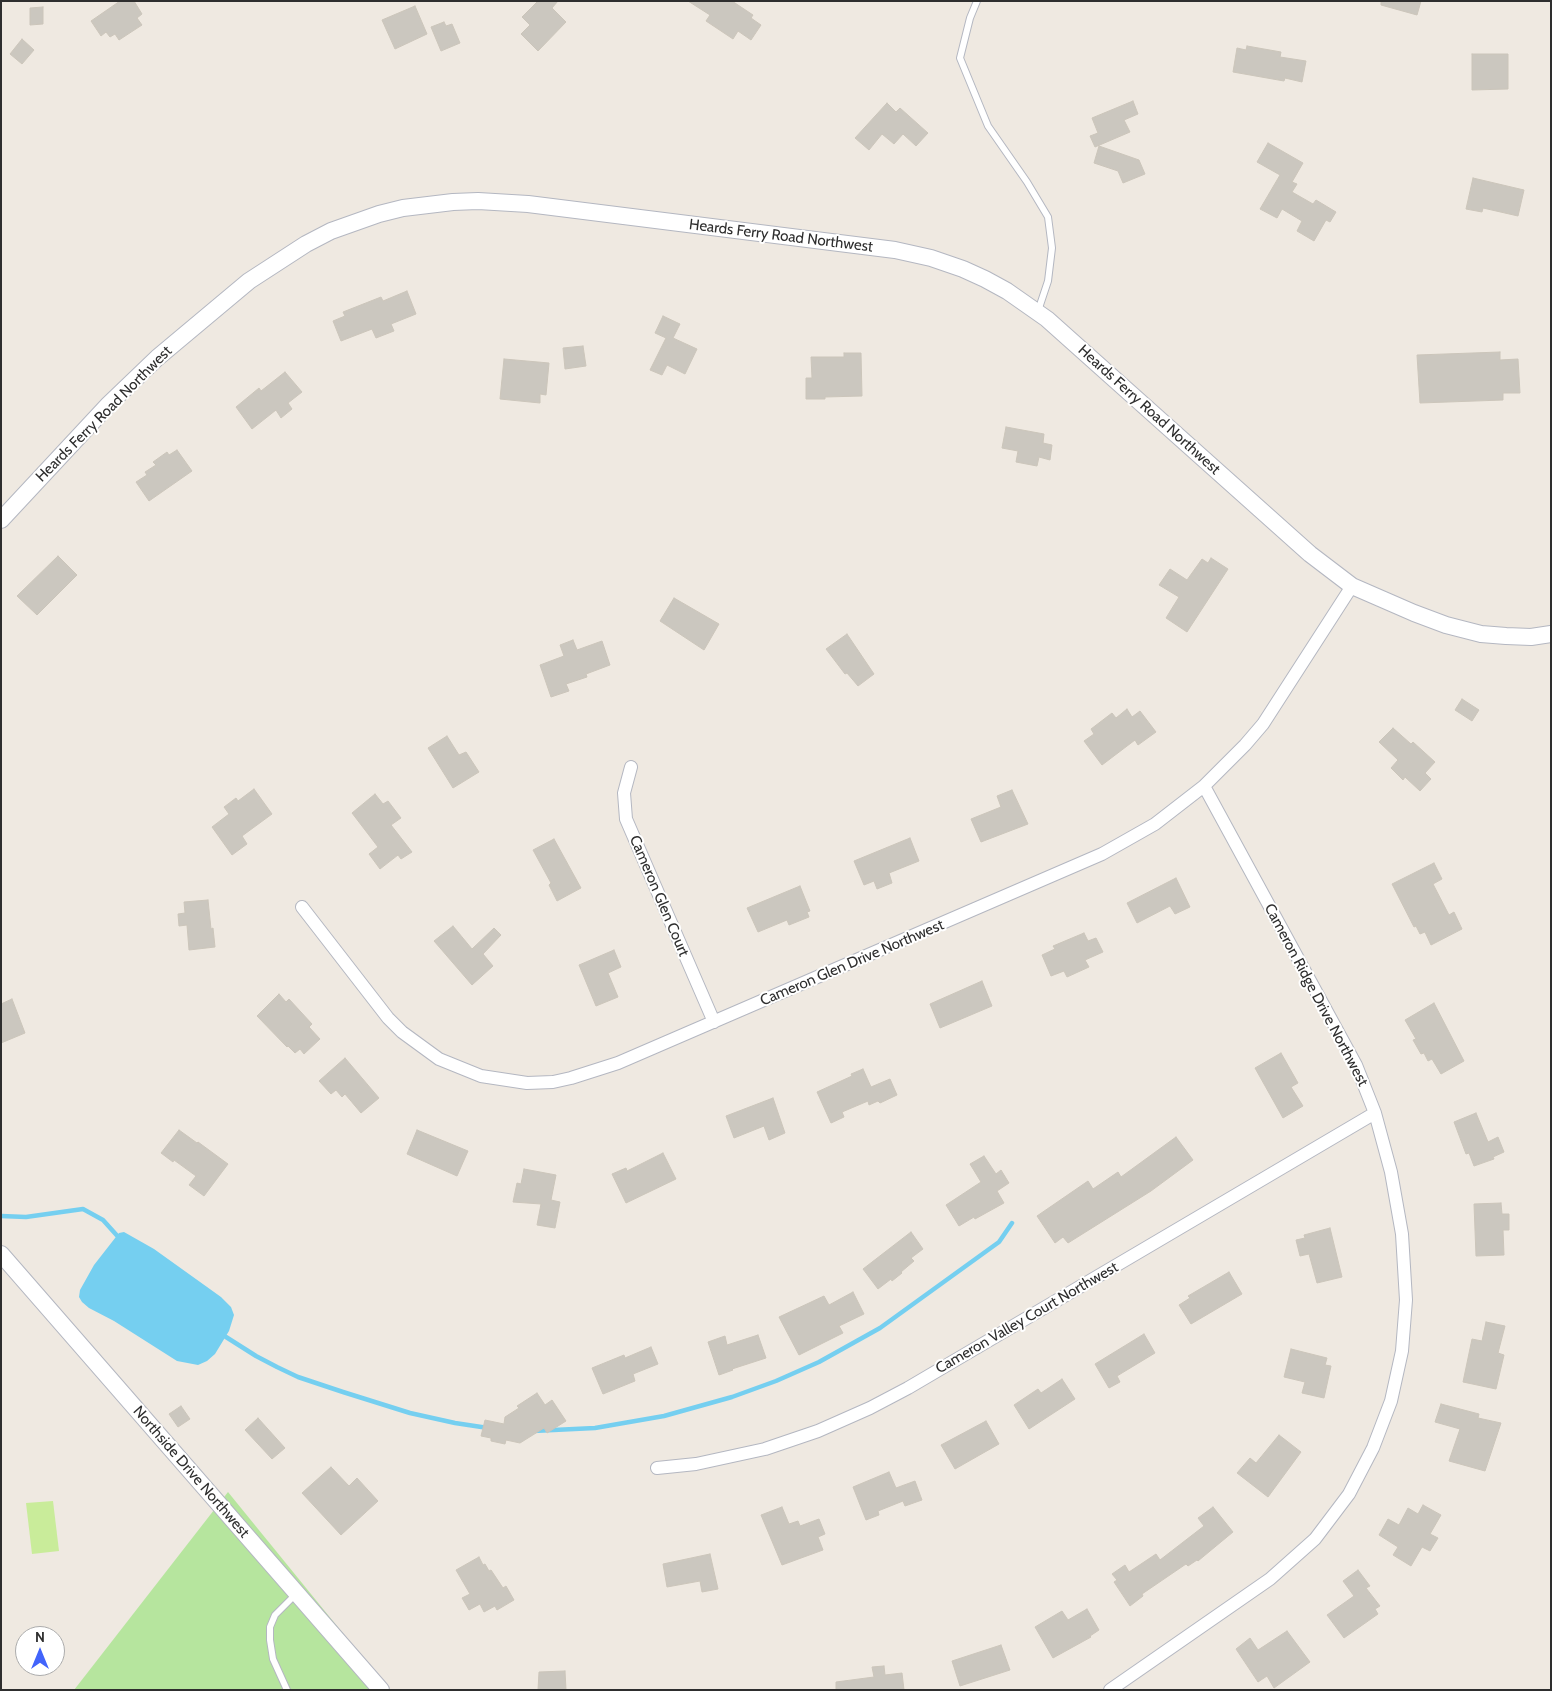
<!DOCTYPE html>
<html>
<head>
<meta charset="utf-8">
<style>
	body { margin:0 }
	#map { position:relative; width:1552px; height:1691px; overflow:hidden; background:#efe9e1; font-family:Cabin,sans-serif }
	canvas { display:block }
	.frame { position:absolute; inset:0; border:2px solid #2e2e2e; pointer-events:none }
	.north { position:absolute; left:15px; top:1626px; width:50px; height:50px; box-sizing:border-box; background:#fff; border:1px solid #ababab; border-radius:50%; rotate:0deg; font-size:14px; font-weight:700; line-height:20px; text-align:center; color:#2e2e2e }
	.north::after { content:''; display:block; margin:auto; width:18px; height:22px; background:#4264fb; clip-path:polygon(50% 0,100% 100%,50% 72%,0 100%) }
</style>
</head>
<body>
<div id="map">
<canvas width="1552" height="1691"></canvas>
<div class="frame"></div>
<div class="north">N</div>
</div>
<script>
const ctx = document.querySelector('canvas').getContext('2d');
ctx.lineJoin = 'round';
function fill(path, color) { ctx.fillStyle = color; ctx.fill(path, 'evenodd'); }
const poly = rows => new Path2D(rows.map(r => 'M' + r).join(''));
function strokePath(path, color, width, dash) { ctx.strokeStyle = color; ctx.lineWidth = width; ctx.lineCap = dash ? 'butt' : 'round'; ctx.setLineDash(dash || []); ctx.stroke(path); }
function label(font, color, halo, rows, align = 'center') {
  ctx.font = font + ' Cabin,sans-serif'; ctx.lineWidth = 4; ctx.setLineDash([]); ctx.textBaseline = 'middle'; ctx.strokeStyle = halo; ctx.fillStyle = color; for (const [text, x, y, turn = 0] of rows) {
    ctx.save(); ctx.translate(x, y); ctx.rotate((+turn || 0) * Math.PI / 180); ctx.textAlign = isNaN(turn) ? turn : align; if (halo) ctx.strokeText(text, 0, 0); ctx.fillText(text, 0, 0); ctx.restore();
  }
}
const green = poly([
	[228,1492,389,1690,74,1690]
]);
const pitch = poly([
	[53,1501,59,1551,32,1554,26,1503]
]);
const water = poly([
	[124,1232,154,1249,221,1297,231,1307,234,1315,229,1331,215,1354,207,1361,198,1365,177,1361,114,1321,89,1308,82,1302,79,1297,80,1290,94,1265,119,1233]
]);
const stream = poly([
	[1,1216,26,1217,83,1209,103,1220,121,1240],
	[226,1337,256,1356,277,1367,298,1377,343,1392,410,1413,455,1423,488,1428],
	[533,1431,595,1428,664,1416,732,1397,776,1381,819,1362,880,1328,999,1242,1012,1223]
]);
const building = poly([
	[120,1,134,1,142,14,137,18,142,25,119,40,115,34,110,37,106,32,101,36,91,21,120,1],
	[538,1,558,1,552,8,566,22,538,51,521,34,530,25,522,17,538,1],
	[688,1,732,1,753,15,751,18,761,25,751,40,738,31,733,39,706,21,710,15,688,1],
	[1381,1,1421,1,1417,15,1381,5,1381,1],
	[415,6,427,34,395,49,382,20,415,6],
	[43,7,43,24,30,25,30,8,43,7],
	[444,22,446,26,452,24,460,43,441,51,431,27,444,22],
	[22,39,34,50,22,64,10,54,22,39],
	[1247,46,1281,52,1280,57,1306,61,1302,82,1285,78,1284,81,1233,72,1237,48,1246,50,1247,46],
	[1472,54,1508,54,1508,89,1472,90,1472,54],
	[1133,101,1138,114,1124,120,1130,132,1095,147,1090,136,1098,133,1092,118,1133,101],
	[887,103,896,112,900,108,928,133,916,146,903,134,894,144,882,134,869,150,855,138,887,103],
	[1268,143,1303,163,1292,182,1297,184,1292,192,1313,204,1316,200,1336,212,1330,222,1326,220,1314,241,1297,231,1302,221,1282,209,1277,218,1260,209,1280,175,1257,162,1268,143],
	[1099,146,1139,160,1145,174,1123,183,1118,171,1094,163,1099,146],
	[1473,178,1524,190,1518,216,1483,208,1482,212,1466,209,1473,178],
	[407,291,416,314,391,324,394,331,376,338,372,329,341,341,333,321,345,316,343,312,381,297,383,301,407,291],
	[663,316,680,324,673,338,697,349,685,374,667,365,662,375,650,370,666,338,655,333,663,316],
	[583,346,586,366,565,369,563,348,583,346],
	[1500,352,1500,360,1518,359,1520,393,1503,393,1503,400,1420,403,1417,355,1500,352],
	[844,353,861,353,862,396,825,397,825,399,806,399,806,378,812,378,811,357,844,357,844,353],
	[504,359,549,363,546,395,540,394,540,403,500,399,504,359],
	[285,372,302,392,288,403,292,409,281,418,276,410,252,429,236,407,259,388,261,391,285,372],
	[1006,427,1044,434,1043,443,1052,445,1050,460,1039,457,1037,466,1016,462,1018,451,1002,448,1006,427],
	[177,450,192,471,149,501,136,482,147,475,145,472,156,465,153,462,167,452,169,455,177,450],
	[58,556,77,575,37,615,17,596,58,556],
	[1211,558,1228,569,1187,632,1166,618,1179,597,1159,585,1170,569,1187,580,1202,559,1208,563,1211,558],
	[674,598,719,624,704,650,660,621,674,598],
	[847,634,874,674,858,686,847,673,845,674,826,649,847,634],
	[573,640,577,650,602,641,610,665,586,674,587,677,566,684,569,691,551,697,540,665,564,656,560,645,573,640],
	[1462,699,1479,710,1472,721,1455,710,1462,699],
	[1127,709,1132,717,1140,711,1156,732,1138,745,1135,740,1102,765,1084,741,1094,734,1091,729,1112,713,1116,718,1127,709],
	[1393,728,1411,744,1413,742,1435,762,1425,773,1431,779,1420,791,1405,777,1403,780,1391,768,1398,760,1379,742,1393,728],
	[447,736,459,755,466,752,479,772,453,788,428,748,447,736],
	[254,789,272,814,242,836,247,844,232,855,212,827,229,814,224,807,236,798,238,801,254,789],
	[1012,790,1028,824,981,842,971,819,1001,807,997,796,1012,790],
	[375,794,383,804,388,801,401,818,391,825,412,852,401,859,398,855,380,869,369,854,378,847,352,813,375,794],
	[910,838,919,861,889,873,892,883,877,889,874,881,864,885,854,861,910,838],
	[554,839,581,888,557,901,549,885,551,883,533,850,554,839],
	[1434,863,1442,879,1433,884,1449,915,1454,912,1462,929,1431,945,1425,932,1420,934,1416,926,1414,927,1392,884,1434,863],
	[1176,878,1190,907,1175,914,1170,906,1137,923,1127,903,1176,878],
	[800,886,810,911,807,912,809,917,789,925,787,920,758,932,747,908,800,886],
	[208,900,211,929,213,928,215,947,189,950,187,925,179,926,178,914,185,913,184,902,208,900],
	[453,926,472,949,494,928,501,935,483,954,493,966,472,985,434,941,453,926],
	[1084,933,1088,941,1096,938,1103,952,1085,960,1089,967,1067,977,1064,971,1051,976,1042,955,1055,949,1053,946,1084,933],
	[614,950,621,967,608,973,618,997,596,1006,579,965,614,950],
	[982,981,992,1006,940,1028,930,1004,982,981],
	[279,994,286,1002,289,999,312,1024,309,1027,320,1039,304,1054,300,1049,295,1053,288,1046,287,1047,257,1016,279,994],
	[12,999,25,1033,1,1043,1,1004,12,999],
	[1434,1003,1464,1061,1441,1074,1432,1059,1428,1061,1424,1053,1421,1054,1413,1040,1416,1039,1405,1020,1434,1003],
	[1281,1053,1298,1083,1291,1087,1303,1106,1283,1118,1255,1068,1281,1053],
	[345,1058,379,1098,361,1113,345,1094,342,1097,336,1090,331,1094,319,1081,345,1058],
	[863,1069,871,1087,890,1079,897,1095,880,1103,878,1101,869,1105,868,1101,842,1112,844,1117,831,1123,817,1092,852,1076,851,1074,863,1069],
	[773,1098,785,1133,769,1140,764,1126,734,1138,726,1116,773,1098],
	[1476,1113,1488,1142,1498,1137,1504,1152,1493,1157,1494,1159,1474,1166,1469,1153,1466,1154,1454,1122,1476,1113],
	[179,1130,197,1143,198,1142,228,1164,204,1196,189,1185,196,1176,174,1160,173,1162,161,1153,179,1130],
	[417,1130,468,1151,457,1176,407,1154,417,1130],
	[1176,1137,1193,1160,1151,1191,1068,1243,1063,1237,1055,1243,1037,1216,1088,1181,1093,1189,1118,1172,1121,1177,1176,1137],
	[663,1153,676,1179,626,1203,612,1174,626,1168,627,1171,663,1153],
	[984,1156,996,1174,1001,1170,1009,1183,997,1191,1004,1203,975,1219,974,1217,959,1226,946,1205,981,1182,970,1164,984,1156],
	[524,1169,556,1175,551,1200,560,1202,555,1228,537,1225,541,1204,513,1202,517,1183,521,1184,524,1169],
	[1501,1203,1502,1214,1509,1214,1509,1230,1503,1230,1504,1255,1476,1256,1474,1204,1501,1203],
	[1330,1228,1342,1277,1317,1283,1309,1254,1300,1256,1296,1240,1305,1238,1304,1235,1330,1228],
	[911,1232,923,1249,911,1258,914,1261,901,1272,902,1273,892,1281,891,1279,878,1289,863,1269,911,1232],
	[1229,1272,1242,1294,1191,1324,1179,1305,1190,1298,1188,1296,1229,1272],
	[853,1292,864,1314,839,1326,843,1333,799,1355,779,1317,824,1296,829,1305,853,1292],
	[1486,1322,1505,1326,1498,1353,1504,1355,1496,1389,1463,1382,1472,1339,1482,1341,1486,1322],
	[1144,1334,1155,1353,1117,1376,1120,1382,1109,1388,1095,1364,1144,1334],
	[758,1335,766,1358,732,1369,733,1370,719,1375,708,1342,725,1336,727,1345,758,1335],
	[651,1347,658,1364,633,1374,635,1381,603,1394,592,1368,624,1355,625,1358,651,1347],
	[1291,1349,1327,1358,1325,1365,1331,1366,1324,1398,1302,1393,1305,1382,1284,1377,1291,1349],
	[1062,1379,1075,1399,1029,1429,1014,1405,1038,1389,1041,1393,1062,1379],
	[537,1393,545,1405,552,1400,566,1421,547,1433,544,1428,520,1443,506,1440,505,1444,491,1441,491,1438,481,1436,485,1420,504,1424,505,1417,519,1408,517,1406,537,1393],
	[1441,1404,1479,1414,1478,1418,1501,1423,1485,1471,1449,1461,1460,1429,1435,1422,1441,1404],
	[181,1406,190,1419,178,1427,169,1414,181,1406],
	[258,1418,285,1448,272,1459,245,1430,258,1418],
	[986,1421,999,1444,955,1469,941,1445,986,1421],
	[1279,1435,1301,1452,1268,1497,1237,1473,1250,1458,1256,1463,1279,1435],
	[331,1467,349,1486,357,1478,378,1501,341,1535,302,1493,331,1467],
	[889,1472,896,1488,915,1481,922,1500,905,1506,903,1501,878,1511,879,1515,866,1520,853,1487,889,1472],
	[1423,1505,1441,1515,1430,1534,1438,1538,1430,1551,1422,1547,1411,1566,1393,1555,1398,1547,1379,1535,1388,1519,1399,1525,1408,1508,1418,1514,1423,1505],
	[782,1507,789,1524,798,1521,800,1526,819,1519,825,1534,818,1537,823,1550,782,1565,761,1515,782,1507],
	[1213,1507,1233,1532,1198,1561,1197,1560,1188,1566,1186,1564,1142,1594,1143,1596,1130,1606,1114,1582,1117,1580,1112,1574,1125,1565,1129,1572,1156,1554,1160,1560,1204,1526,1198,1518,1213,1507],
	[710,1554,718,1589,702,1592,700,1581,667,1587,663,1564,710,1554],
	[479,1557,483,1565,485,1564,489,1571,491,1570,503,1588,506,1586,514,1600,497,1610,495,1606,484,1612,480,1604,469,1610,462,1598,470,1594,456,1570,479,1557],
	[1358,1570,1370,1586,1366,1588,1380,1606,1375,1609,1378,1614,1344,1638,1327,1615,1354,1596,1343,1581,1358,1570],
	[1087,1609,1099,1630,1090,1636,1091,1637,1053,1658,1035,1627,1062,1611,1068,1620,1087,1609],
	[1287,1631,1310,1662,1274,1688,1267,1676,1258,1682,1236,1649,1250,1638,1258,1650,1287,1631],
	[1001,1645,1010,1670,960,1686,952,1661,1001,1645],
	[884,1666,885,1675,902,1673,904,1690,836,1690,836,1682,874,1677,872,1667,884,1666],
	[565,1671,566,1690,538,1690,539,1672,565,1671]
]);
const service = poly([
	[977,1,970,18,960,58,988,126,1027,182,1048,217,1052,248,1048,281,1038,311],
	[287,1690,273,1659,270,1640,270,1627,275,1615,296,1594]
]);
const minor = poly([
	[631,767,624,793,626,819,714,1022],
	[302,907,388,1018,402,1032,439,1059,481,1076,527,1083,553,1082,571,1078,618,1063,1102,854,1155,824,1204,786,1245,745,1263,724,1352,586],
	[657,1468,696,1464,765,1449,818,1431,870,1408,908,1388,1375,1113],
	[1110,1690,1270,1579,1315,1539,1349,1494,1373,1448,1391,1401,1402,1351,1406,1300,1402,1234,1391,1172,1375,1113,1356,1065,1204,786]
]);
const tertiary = poly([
	[1,520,109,404,157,358,249,281,306,244,331,231,379,214,403,208,453,202,478,201,528,204,895,250,931,258,963,269,985,279,1007,291,1047,319,1310,554,1352,586,1414,613,1446,625,1481,634,1506,636,1531,637,1551,634],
	[1,1254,381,1690]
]);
const streetNames = [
	["Heards Ferry Road Northwest",781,236,7],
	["Heards Ferry Road Northwest",1149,410,42],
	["Heards Ferry Road Northwest",104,414,-45],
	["Cameron Glen Court",659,896,67],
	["Cameron Glen Drive Northwest",852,963,-23],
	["Cameron Ridge Drive Northwest",1316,995,62],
	["Cameron Valley Court Northwest",1027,1318,-30],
	["Northside Drive Northwest",191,1472,49]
];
fill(green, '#b6e59e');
fill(pitch, '#c9ec9a');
fill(water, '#75cff0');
strokePath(stream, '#75cff0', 4.5);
fill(building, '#cbc7bf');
strokePath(building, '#cbc5ba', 1);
strokePath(service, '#b4b7c1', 8);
strokePath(minor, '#b4b7c1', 14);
strokePath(tertiary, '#b4b7c1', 18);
strokePath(service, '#fff', 6);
strokePath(minor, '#fff', 12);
strokePath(tertiary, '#fff', 16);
label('15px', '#2e2e2e', '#fff', streetNames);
</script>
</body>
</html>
